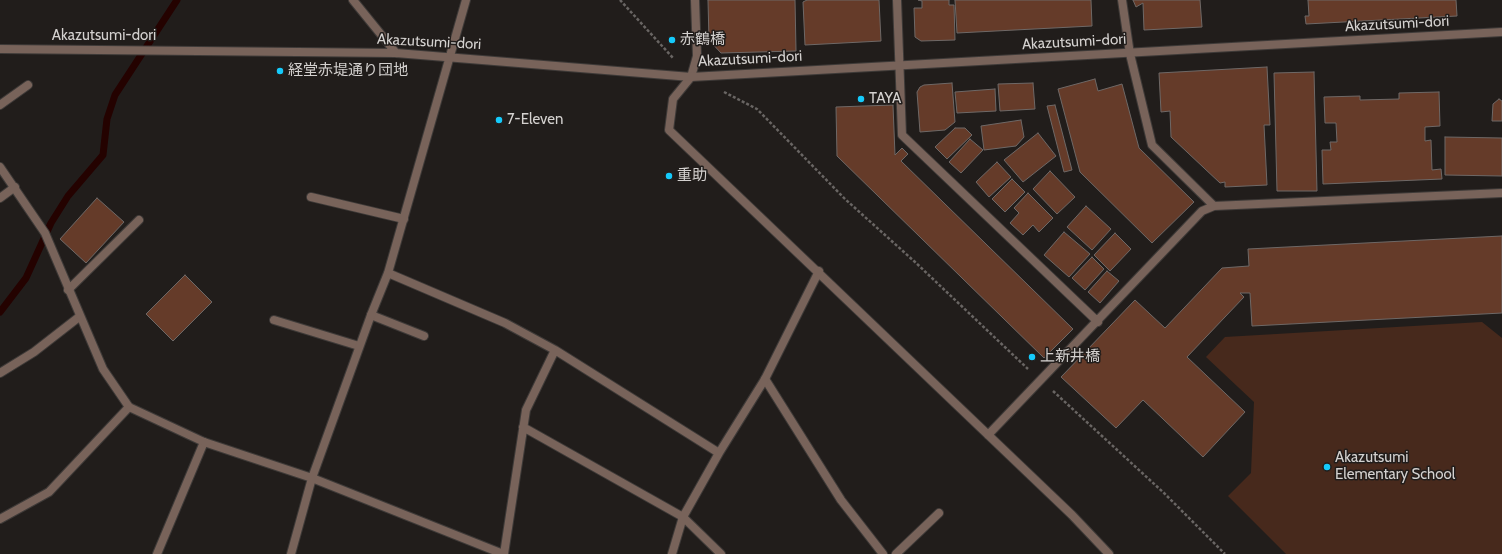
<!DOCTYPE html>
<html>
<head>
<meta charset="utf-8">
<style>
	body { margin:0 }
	canvas { display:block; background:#211d1b }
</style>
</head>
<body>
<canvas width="1502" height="554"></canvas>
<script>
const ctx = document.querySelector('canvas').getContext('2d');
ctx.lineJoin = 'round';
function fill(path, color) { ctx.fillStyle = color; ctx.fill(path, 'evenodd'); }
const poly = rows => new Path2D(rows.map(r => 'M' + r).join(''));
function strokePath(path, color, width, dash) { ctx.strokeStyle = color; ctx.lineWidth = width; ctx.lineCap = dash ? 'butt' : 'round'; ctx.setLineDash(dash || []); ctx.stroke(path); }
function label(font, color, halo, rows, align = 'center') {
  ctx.font = font + ' Cabin,"Noto Sans JP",sans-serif'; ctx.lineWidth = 3; ctx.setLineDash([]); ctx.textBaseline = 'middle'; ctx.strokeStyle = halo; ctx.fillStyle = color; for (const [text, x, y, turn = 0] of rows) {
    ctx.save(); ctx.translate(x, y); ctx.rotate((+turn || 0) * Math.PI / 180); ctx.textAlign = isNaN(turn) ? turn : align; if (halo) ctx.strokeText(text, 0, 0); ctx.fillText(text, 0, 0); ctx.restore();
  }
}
const green = poly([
	[1482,322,1502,338,1502,554,1286,554,1228,496,1251,473,1254,402,1206,357,1225,337]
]);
const stream = poly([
	[0,312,26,278,51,223,68,196,103,155,107,119,115,95,177,0]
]);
const building = poly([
	[708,0,795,0,796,51,721,53,709,40,708,0],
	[807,0,879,0,881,41,805,45,803,2,807,0],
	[949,0,949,5,954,5,955,40,921,41,915,37,914,8,922,8,922,1,918,0,949,0],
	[955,0,1091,0,1092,26,957,33,955,0],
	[1133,0,1200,0,1202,27,1144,30,1143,3,1136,7,1133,0],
	[1308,0,1456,0,1457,16,1306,24,1305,16,1309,16,1308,0],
	[1267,67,1270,125,1264,125,1267,185,1225,187,1225,182,1220,183,1171,137,1170,111,1161,112,1159,73,1267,67],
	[1314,72,1317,191,1277,191,1274,73,1314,72],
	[1095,79,1098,91,1122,84,1139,148,1194,202,1152,243,1080,172,1058,89,1095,79],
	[952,83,955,122,945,130,920,132,917,92,920,87,924,85,952,83],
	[1033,83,1035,109,1000,111,998,84,1033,83],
	[995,89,996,111,957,113,955,92,995,89],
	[1439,92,1440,126,1425,127,1425,141,1431,140,1432,170,1441,169,1442,179,1323,184,1322,150,1331,150,1330,142,1337,142,1336,123,1325,123,1324,97,1360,96,1360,100,1399,99,1399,93,1439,92],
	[1499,99,1502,101,1502,121,1492,121,1493,104,1499,99],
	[893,105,895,155,902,148,908,154,901,161,1073,329,1044,358,837,156,836,107,893,105],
	[1055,105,1072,170,1064,172,1047,106,1055,105],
	[1021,120,1024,137,1016,146,984,150,981,126,1021,120],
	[955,128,965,128,972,135,947,159,935,147,955,128],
	[1038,133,1056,156,1023,182,1004,160,1038,133],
	[1445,137,1502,138,1502,176,1445,175,1445,137],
	[970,139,983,150,961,173,949,162,970,139],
	[997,162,1011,177,989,197,976,182,997,162],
	[1050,171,1075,197,1057,214,1033,189,1050,171],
	[1012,179,1025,192,1005,212,992,199,1012,179],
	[1028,193,1053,218,1039,232,1033,225,1023,235,1010,223,1019,213,1014,208,1028,193],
	[97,198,124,222,86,263,60,239,97,198],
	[1086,206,1111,229,1092,250,1067,227,1086,206],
	[1064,232,1090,254,1069,277,1044,255,1064,232],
	[1115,233,1131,249,1110,271,1094,255,1115,233],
	[1502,236,1502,313,1252,326,1250,293,1240,293,1244,297,1187,357,1245,412,1203,457,1143,400,1116,428,1061,377,1135,300,1165,328,1222,268,1249,266,1248,249,1502,236],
	[1092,257,1104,269,1085,290,1072,278,1092,257],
	[1107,271,1119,281,1100,303,1088,292,1107,271],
	[185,275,212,302,173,341,146,314,185,275]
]);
const path = poly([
	[620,0,674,59],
	[724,92,757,109,845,199,915,262,1028,369],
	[1053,391,1164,493,1225,554]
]);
const service = poly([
	[0,105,28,85],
	[311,197,404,219],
	[68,290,139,220],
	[371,315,424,336],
	[274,320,359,346],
	[0,373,34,352,79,317],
	[765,379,841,500,883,554],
	[0,519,49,492,129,407],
	[157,554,204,442],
	[896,554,939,513]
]);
const minor = poly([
	[695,0,697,56,691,77,673,99,669,130,1072,515,1109,554],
	[897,0,902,135,1098,322],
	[1122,0,1130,54,1152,145,1214,206],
	[0,167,45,233,103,369,129,407,204,442,312,478,503,554],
	[0,198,15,187],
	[388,273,505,323,555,350,719,453],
	[523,427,683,517,721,554],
	[988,435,1202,211,1214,206,1502,193],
	[291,554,312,478,371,315,388,273,466,0],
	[504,554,526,410,555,350],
	[672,554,683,517,719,453,765,379,819,271]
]);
const tertiary = poly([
	[353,0,396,53],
	[0,49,396,53,691,77,1502,32]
]);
const markers = [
	[672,40,4,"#15cafb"],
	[280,71,4,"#15cafb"],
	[861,99,4,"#15cafb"],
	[499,120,4,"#15cafb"],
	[669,176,4,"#15cafb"],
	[1032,357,4,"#15cafb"],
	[1327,467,4,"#15cafb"]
];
const streetNames = [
	["Akazutsumi-dori",1397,24,-3],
	["Akazutsumi-dori",104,36],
	["Akazutsumi-dori",429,42,3],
	["Akazutsumi-dori",1074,42,-3],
	["Akazutsumi-dori",750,59,-3]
];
const poiNames = [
	["赤鶴橋",680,40],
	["経堂赤堤通り団地",288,71],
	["TAYA",869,99],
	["7-Eleven",507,120],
	["重助",677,176],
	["上新井橋",1040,357],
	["Akazutsumi",1335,458],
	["Elementary School",1335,475]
];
fill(green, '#47291c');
strokePath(stream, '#240200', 7);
fill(building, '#653b29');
strokePath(building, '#6e6866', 1);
strokePath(service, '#3e3a38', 10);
strokePath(minor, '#3e3a38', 10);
strokePath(tertiary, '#3e3a38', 10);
strokePath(path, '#696563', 2.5, [3, 2]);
strokePath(service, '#78635a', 8);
strokePath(minor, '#78635a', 8);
strokePath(tertiary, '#78635a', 8);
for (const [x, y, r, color] of markers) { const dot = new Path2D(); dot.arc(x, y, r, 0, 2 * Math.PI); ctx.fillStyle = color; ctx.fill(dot); strokePath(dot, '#211d1b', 1.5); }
label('15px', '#d4d1cf', '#211d1b', streetNames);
label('15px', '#d4d1cf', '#211d1b', poiNames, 'left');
</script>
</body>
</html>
